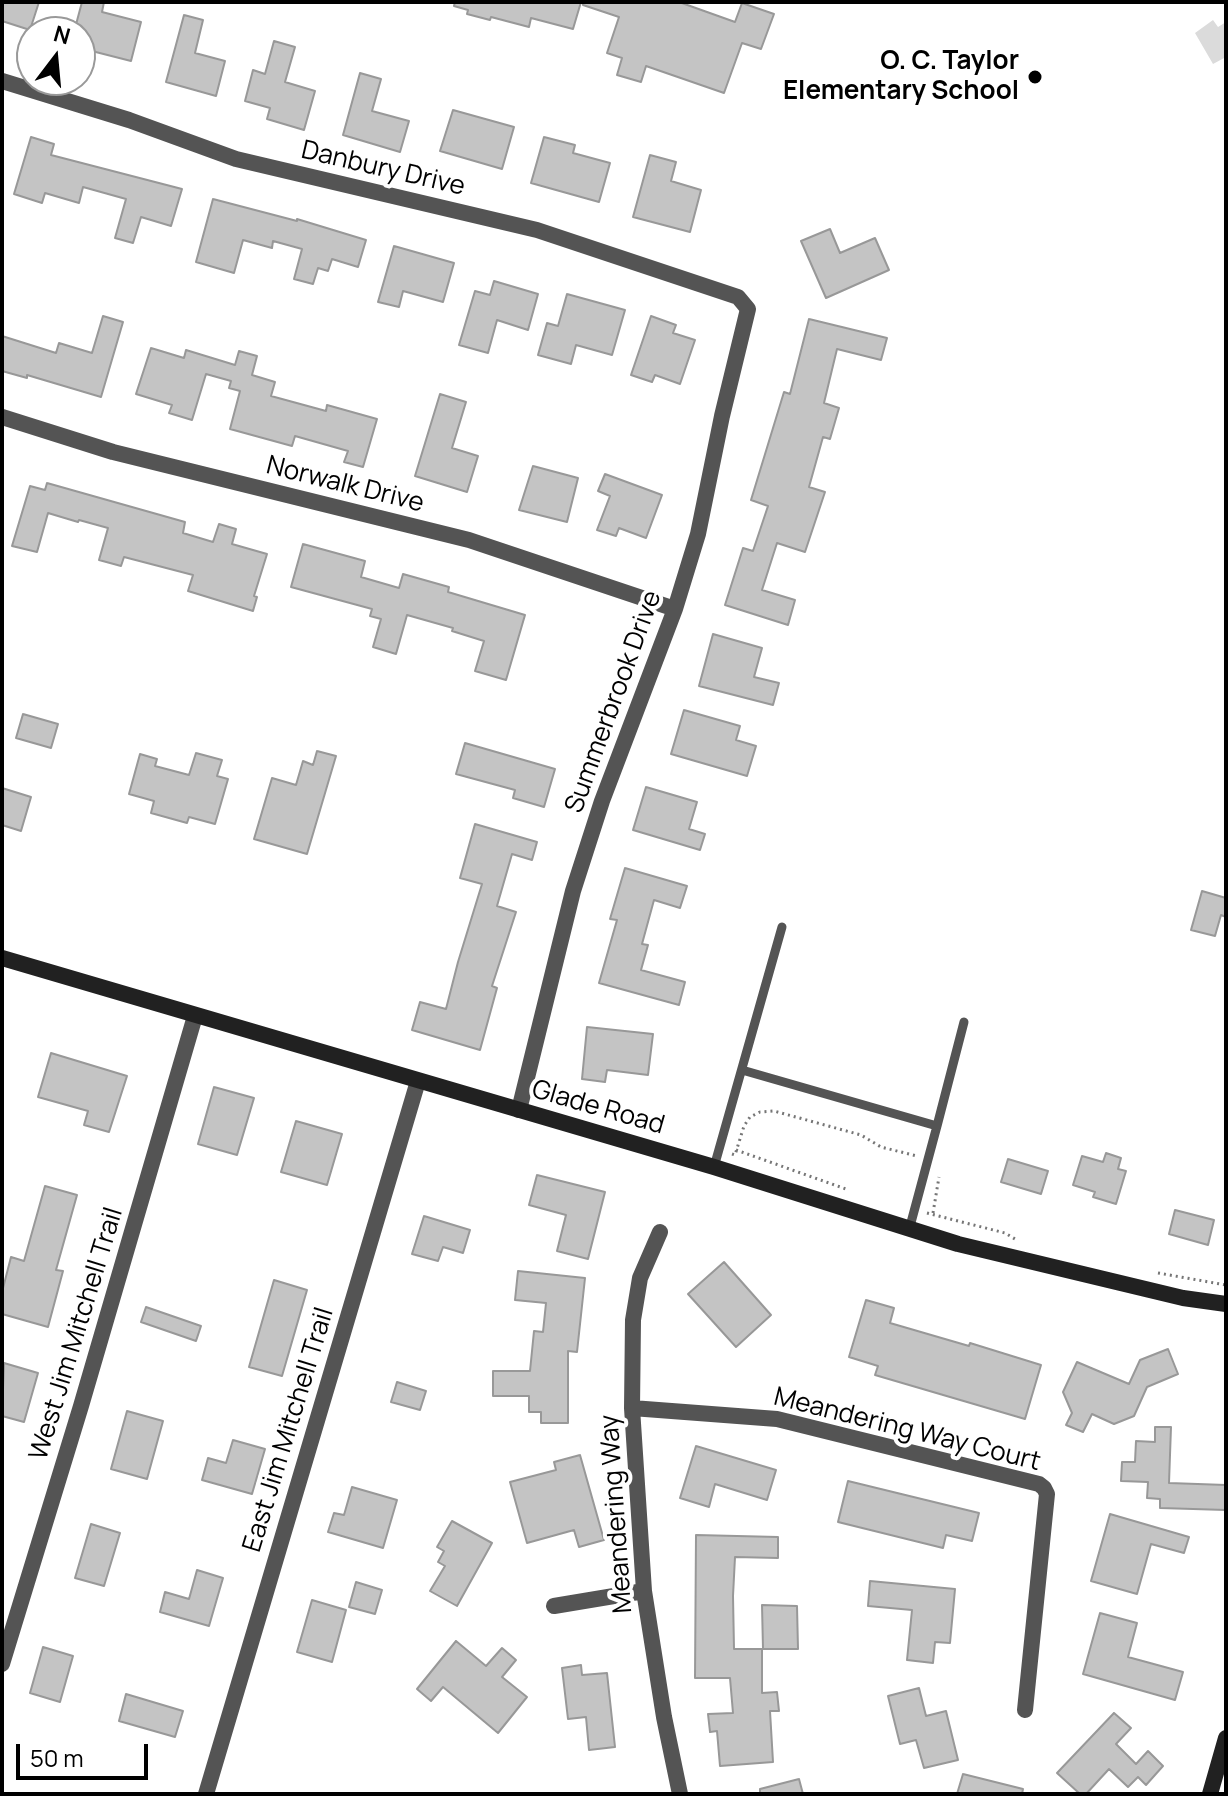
<!DOCTYPE html>
<html>
<head>
<meta charset="utf-8">
<style>
	body { margin:0 }
	#map { position:relative; width:1228px; height:1796px; overflow:hidden; background:#fff; font-family:Manrope,sans-serif }
	canvas { display:block }
	.frame { position:absolute; inset:0; border:4px solid #000; pointer-events:none }
	.north { position:absolute; left:16px; top:16px; width:80px; height:80px; box-sizing:border-box; background:#fff; border:2px solid #999; border-radius:50%; rotate:16deg; font-size:22px; font-weight:700; line-height:32px; text-align:center; color:#000 }
	.north::after { content:''; display:block; margin:auto; width:28px; height:36px; background:#000; clip-path:polygon(50% 0,100% 100%,50% 72%,0 100%) }
	.scale { position:absolute; left:16px; top:1744px; width:132px; height:36px; box-sizing:border-box; border:4px solid #000; border-top:0; padding-left:10px; font-size:24px; line-height:28px; white-space:nowrap; color:#000; -webkit-text-stroke:6px #fff; paint-order:stroke }
</style>
</head>
<body>
<div id="map">
<canvas width="1228" height="1796"></canvas>
<div class="frame"></div>
<div class="north">N</div>
<div class="scale">50 m</div>
</div>
<script>
const ctx = document.querySelector('canvas').getContext('2d');
ctx.lineJoin = 'round';
function fill(path, color) { ctx.fillStyle = color; ctx.fill(path, 'evenodd'); }
const poly = rows => new Path2D(rows.map(r => 'M' + r).join(''));
function strokePath(path, color, width, dash) { ctx.strokeStyle = color; ctx.lineWidth = width; ctx.lineCap = dash ? 'butt' : 'round'; ctx.setLineDash(dash || []); ctx.stroke(path); }
function label(font, color, halo, rows, align = 'center') {
  ctx.font = font + ' Manrope,sans-serif'; ctx.lineWidth = 8; ctx.setLineDash([]); ctx.textBaseline = 'middle'; ctx.strokeStyle = halo; ctx.fillStyle = color; for (const [text, x, y, turn = 0] of rows) {
    ctx.save(); ctx.translate(x, y); ctx.rotate((+turn || 0) * Math.PI / 180); ctx.textAlign = isNaN(turn) ? turn : align; if (halo) ctx.strokeText(text, 0, 0); ctx.fillText(text, 0, 0); ctx.restore();
  }
}
const green = poly([
	[1213,20,1218,27,1226,22,1226,57,1213,64,1195,33]
]);
const building = poly([
	[2,2,39,2,30,30,2,21,2,2],
	[82,2,104,2,102,12,141,22,131,61,80,48,80,32,74,32,82,2],
	[455,2,581,2,573,29,531,18,529,27,491,17,490,20,467,14,468,10,454,6,455,2],
	[583,2,679,2,735,22,742,3,774,14,761,49,742,43,724,93,646,66,641,82,617,75,622,58,607,53,619,17,583,5,583,2],
	[184,15,203,20,195,53,225,61,216,96,166,82,184,15],
	[274,41,295,47,285,82,315,91,304,130,267,119,270,108,245,101,253,70,265,74,274,41],
	[360,73,381,79,372,111,409,121,400,152,343,135,360,73],
	[453,110,514,127,502,169,440,151,453,110],
	[31,137,54,144,51,155,182,189,171,226,141,217,133,243,115,238,126,199,83,187,79,203,45,193,42,203,14,194,31,137],
	[544,137,575,145,573,153,610,163,599,202,531,183,544,137],
	[650,155,676,162,671,181,701,190,690,232,633,217,650,155],
	[213,199,297,221,297,219,366,240,358,267,332,259,328,271,318,268,313,284,294,279,302,249,273,241,272,248,243,240,234,273,196,262,213,199],
	[830,229,840,253,875,238,889,270,826,298,801,241,830,229],
	[394,246,454,263,443,302,403,291,399,307,378,302,394,246],
	[494,281,538,294,528,330,497,320,488,353,459,345,475,291,490,295,494,281],
	[567,294,625,310,612,355,576,345,571,364,538,355,547,323,558,326,567,294],
	[103,316,123,322,101,397,27,375,27,378,2,371,2,336,56,353,59,343,92,353,103,316],
	[651,316,676,325,673,333,695,340,680,384,655,375,652,382,631,375,651,316],
	[809,319,887,338,881,360,837,349,824,403,839,408,830,439,823,437,809,487,825,492,805,552,777,543,762,590,795,600,788,625,725,605,743,548,753,551,768,506,751,500,784,392,790,394,809,319],
	[151,348,184,358,186,350,235,365,239,351,257,356,252,375,275,382,271,396,326,411,327,405,377,419,363,467,344,462,348,451,295,436,292,446,230,429,240,391,229,388,231,381,206,374,192,420,169,413,172,405,136,394,151,348],
	[440,394,466,402,452,448,478,456,467,492,415,476,440,394],
	[533,466,578,478,567,522,519,510,533,466],
	[605,474,662,495,646,538,619,528,616,536,597,530,610,496,598,491,605,474],
	[47,483,185,522,183,533,213,542,219,524,236,529,232,544,267,554,254,596,257,597,253,611,188,591,193,575,124,557,121,566,99,560,108,528,79,520,78,522,48,513,37,552,12,546,30,486,45,490,47,483],
	[303,544,365,561,361,577,399,588,403,574,449,587,448,592,525,615,506,680,475,671,484,641,452,631,453,628,407,615,396,654,373,647,381,619,370,616,372,609,291,587,303,544],
	[713,634,762,648,754,677,779,683,773,705,699,686,713,634],
	[684,710,740,726,736,740,756,746,747,776,671,754,684,710],
	[23,714,58,724,51,748,16,738,23,714],
	[465,743,555,769,544,807,513,798,515,790,456,774,465,743],
	[317,751,336,756,307,854,254,839,272,778,296,785,303,761,313,765,317,751],
	[196,753,222,760,217,776,228,779,215,824,189,817,187,823,151,813,154,801,129,794,140,754,157,759,155,766,189,775,196,753],
	[646,787,697,802,689,829,705,834,700,850,633,830,646,787],
	[2,788,31,797,21,831,2,825,2,788],
	[475,824,537,842,532,860,512,854,497,906,516,912,492,986,497,988,480,1050,412,1030,420,1002,446,1009,458,962,482,884,460,878,475,824],
	[625,868,687,886,680,908,654,900,642,944,648,945,641,970,685,982,679,1005,599,983,617,920,610,919,625,868],
	[1202,891,1226,898,1226,917,1221,915,1215,936,1191,930,1202,891],
	[587,1027,653,1034,648,1075,607,1070,605,1082,582,1079,587,1027],
	[51,1053,127,1076,109,1132,84,1125,88,1111,38,1097,51,1053],
	[214,1087,254,1098,237,1155,198,1144,214,1087],
	[296,1121,342,1134,327,1185,281,1172,296,1121],
	[1106,1153,1121,1158,1118,1169,1126,1171,1116,1204,1093,1197,1095,1192,1073,1185,1082,1156,1103,1162,1106,1153],
	[1008,1159,1048,1171,1041,1194,1001,1182,1008,1159],
	[537,1175,605,1192,588,1259,557,1251,566,1215,529,1205,537,1175],
	[45,1186,77,1195,56,1270,63,1271,48,1327,2,1314,2,1292,11,1257,24,1261,45,1186],
	[1175,1210,1214,1220,1208,1245,1169,1234,1175,1210],
	[424,1216,470,1230,463,1253,443,1247,438,1261,412,1254,424,1216],
	[724,1262,771,1315,736,1347,688,1294,724,1262],
	[518,1271,585,1278,577,1352,568,1351,568,1423,541,1423,541,1412,529,1412,529,1396,493,1396,493,1371,530,1371,534,1331,543,1332,546,1303,515,1300,518,1271],
	[274,1280,307,1290,282,1376,249,1367,274,1280],
	[866,1300,894,1308,890,1323,969,1346,970,1343,1041,1365,1025,1419,875,1375,878,1366,849,1357,866,1300],
	[146,1307,201,1326,196,1341,141,1322,146,1307],
	[1168,1349,1178,1374,1147,1387,1134,1416,1114,1424,1092,1414,1083,1432,1066,1425,1072,1413,1063,1392,1077,1362,1129,1384,1140,1360,1168,1349],
	[4,1363,38,1373,24,1422,2,1416,4,1363],
	[397,1382,426,1391,420,1410,391,1402,397,1382],
	[127,1411,163,1421,147,1479,111,1469,127,1411],
	[1155,1427,1171,1427,1169,1483,1226,1485,1226,1510,1160,1508,1160,1499,1147,1498,1148,1482,1121,1481,1122,1462,1135,1462,1136,1441,1155,1442,1155,1427],
	[233,1440,265,1449,252,1494,202,1480,208,1458,226,1463,233,1440],
	[696,1446,776,1470,767,1500,715,1484,709,1507,680,1498,696,1446],
	[580,1455,604,1540,579,1547,574,1530,527,1543,510,1482,556,1470,554,1462,580,1455],
	[848,1481,979,1513,972,1541,946,1535,943,1548,838,1522,848,1481],
	[352,1487,397,1500,383,1548,328,1532,334,1513,344,1515,352,1487],
	[1110,1514,1189,1537,1184,1553,1151,1544,1137,1594,1091,1581,1110,1514],
	[452,1521,492,1543,457,1606,430,1591,445,1566,438,1562,444,1551,437,1547,452,1521],
	[91,1524,120,1533,104,1586,75,1578,91,1524],
	[696,1535,778,1537,778,1558,735,1557,733,1596,734,1649,762,1649,762,1693,777,1692,779,1711,770,1711,773,1762,720,1766,717,1731,710,1732,708,1714,733,1713,730,1678,695,1678,696,1535],
	[197,1570,223,1578,209,1626,160,1612,165,1592,189,1599,197,1570],
	[870,1581,955,1589,950,1643,935,1642,933,1663,907,1660,912,1610,868,1606,870,1581],
	[356,1582,382,1590,375,1614,349,1607,356,1582],
	[312,1600,346,1610,332,1662,297,1652,312,1600],
	[762,1605,797,1606,798,1649,763,1649,762,1605],
	[1100,1613,1137,1623,1128,1657,1183,1672,1175,1700,1083,1674,1100,1613],
	[456,1641,486,1666,502,1648,516,1660,502,1677,527,1697,498,1733,443,1687,431,1701,417,1689,456,1641],
	[43,1647,73,1656,60,1702,30,1693,43,1647],
	[581,1665,582,1675,607,1673,615,1747,589,1750,586,1717,568,1719,562,1668,581,1665],
	[919,1688,926,1716,946,1711,958,1760,924,1768,916,1740,900,1744,888,1696,919,1688],
	[126,1694,183,1711,175,1737,119,1721,126,1694],
	[1114,1713,1131,1728,1116,1744,1136,1764,1148,1751,1163,1766,1146,1785,1138,1777,1128,1787,1109,1769,1086,1794,1080,1794,1057,1773,1114,1713],
	[963,1774,1023,1789,1022,1794,957,1794,963,1774],
	[799,1779,803,1794,760,1794,760,1789,799,1779]
]);
const path = poly([
	[736,1150,846,1189],
	[732,1154,735,1155,744,1126,750,1117,760,1112,774,1111,861,1135,881,1147,917,1156],
	[927,1213,1005,1233,1015,1239],
	[933,1213,939,1177],
	[1158,1273,1226,1285]
]);
const lane = poly([
	[742,1070,937,1126,909,1230],
	[937,1126,964,1022],
	[714,1167,782,927]
]);
const street = poly([
	[2,81,129,120,236,159,537,230,738,297,748,309,722,416,698,534,675,609,602,801,573,891,519,1110],
	[2,417,113,452,469,540,675,609],
	[660,1232,640,1278,633,1320,632,1408,644,1591,664,1717,680,1794],
	[632,1408,777,1419,1039,1484,1044,1488,1047,1494,1025,1710],
	[554,1606,644,1591],
	[2,1664,81,1406,195,1016],
	[206,1794,418,1081]
]);
const secondary = poly([
	[2,958,714,1167,958,1244,1183,1298,1226,1304],
	[1210,1794,1226,1738]
]);
const markers = [
	[1035,77,8,"#000"]
];
const poiNames = [
	["O. C. Taylor",1019,62],
	["Elementary School",1019,92]
];
const streetNames = [
	["Danbury Drive",383,169,13],
	["Norwalk Drive",345,485,14],
	["Summerbrook Drive",614,702,-70],
	["Glade Road",598,1108,16],
	["West Jim Mitchell Trail",77,1334,-73],
	["East Jim Mitchell Trail",289,1430,-73],
	["Meandering Way Court",907,1430,14],
	["Meandering Way",617,1514,-94]
];
fill(green, '#dbdbdb');
fill(building, '#c4c4c4');
strokePath(building, '#989898', 2);
strokePath(path, '#767676', 3, [2, 4]);
strokePath(lane, '#545454', 9);
strokePath(street, '#545454', 16);
strokePath(secondary, '#212121', 16);
for (const [x, y, r, color] of markers) { const dot = new Path2D(); dot.arc(x, y, r, 0, 2 * Math.PI); ctx.fillStyle = color; ctx.fill(dot); strokePath(dot, '#fff', 3); }
label('bold 26px', '#000', '#fff', poiNames, 'right');
label('26px', '#000', '#fff', streetNames);
</script>
</body>
</html>
